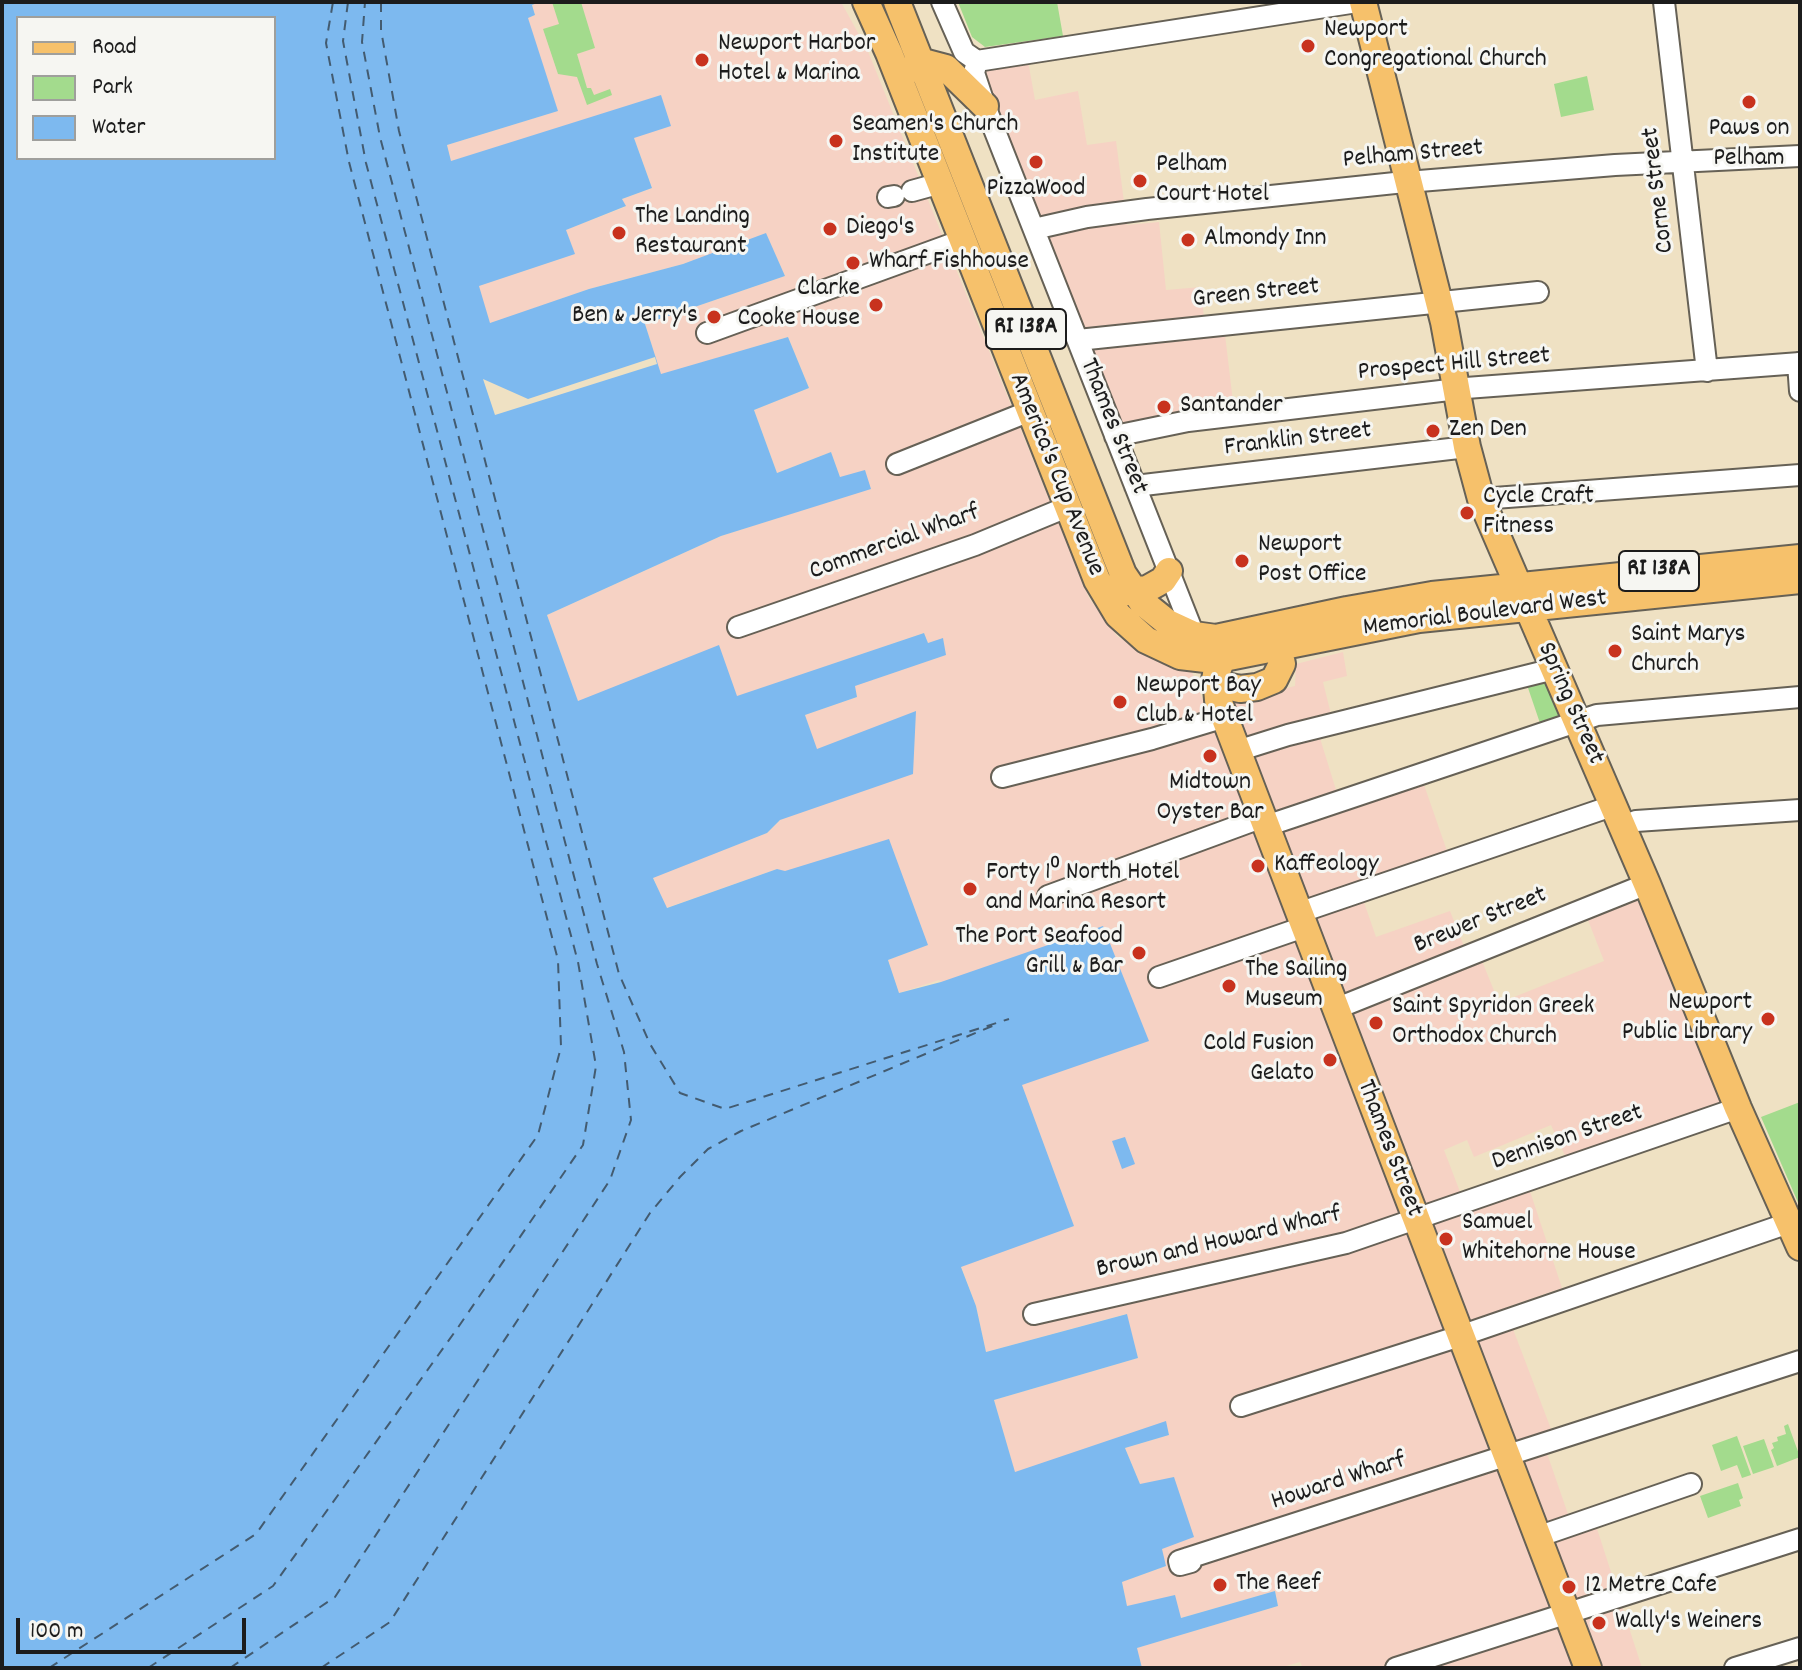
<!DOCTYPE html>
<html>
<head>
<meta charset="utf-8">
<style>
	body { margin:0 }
	#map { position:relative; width:1802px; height:1670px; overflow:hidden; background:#efe1c3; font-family:Dekko,sans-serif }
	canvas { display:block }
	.frame { position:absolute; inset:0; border:4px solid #1c1c1c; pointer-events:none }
	.legend { position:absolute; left:16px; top:16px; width:260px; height:144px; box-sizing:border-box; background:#f6f6f2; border:2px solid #9f9f9c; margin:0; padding:10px 14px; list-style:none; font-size:24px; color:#1c1c1c }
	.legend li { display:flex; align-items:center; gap:16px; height:40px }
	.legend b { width:40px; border:2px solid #9f9f9c }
	.scale { position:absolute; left:16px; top:1618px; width:230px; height:36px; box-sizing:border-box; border:4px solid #1c1c1c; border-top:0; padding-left:10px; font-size:24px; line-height:28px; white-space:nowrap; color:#1c1c1c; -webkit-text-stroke:6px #f6f6f2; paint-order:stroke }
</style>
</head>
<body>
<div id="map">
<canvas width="1802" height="1670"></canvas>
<div class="frame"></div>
<ul class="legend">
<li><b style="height:10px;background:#f6c16b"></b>Road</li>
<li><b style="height:22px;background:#a3db8d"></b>Park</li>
<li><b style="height:22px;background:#7db9ef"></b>Water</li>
</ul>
<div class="scale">100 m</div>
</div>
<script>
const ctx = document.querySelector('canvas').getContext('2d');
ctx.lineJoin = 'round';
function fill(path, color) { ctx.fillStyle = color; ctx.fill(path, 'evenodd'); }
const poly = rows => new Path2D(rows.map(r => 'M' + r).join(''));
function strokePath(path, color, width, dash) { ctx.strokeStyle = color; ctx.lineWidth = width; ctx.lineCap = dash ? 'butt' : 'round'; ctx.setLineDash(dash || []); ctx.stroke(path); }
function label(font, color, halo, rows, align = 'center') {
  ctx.font = font + ' Dekko,sans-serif'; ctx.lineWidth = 6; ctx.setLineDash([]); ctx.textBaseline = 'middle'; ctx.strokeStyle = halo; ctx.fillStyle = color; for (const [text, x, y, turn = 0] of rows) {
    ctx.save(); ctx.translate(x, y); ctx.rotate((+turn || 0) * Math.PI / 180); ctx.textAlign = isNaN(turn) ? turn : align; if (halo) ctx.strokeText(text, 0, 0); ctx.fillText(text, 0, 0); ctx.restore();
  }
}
const built = poly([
	[540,2,841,2,867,49,1089,598,1117,636,1149,657,1192,672,1206,709,1295,686,1296,664,1343,652,1347,676,1323,682,1335,730,1319,735,1341,806,1422,779,1447,851,1357,882,1376,937,1450,911,1471,964,1482,961,1499,1003,1604,961,1588,920,1641,899,1730,1104,1567,1160,1551,1125,1474,1157,1467,1140,1444,1150,1462,1197,1525,1176,1562,1288,1505,1308,1551,1429,1540,1433,1569,1517,1591,1510,1642,1668,1303,1668,1300,1662,1279,1668,1142,1668,1136,1648,1278,1606,1275,1591,1181,1618,1127,1606,1122,1582,1166,1566,1140,1484,1125,1448,1169,1435,1166,1422,1015,1473,994,1400,1138,1358,1126,1314,986,1352,976,1306,961,1266,941,982,939,980,899,993,888,960,927,945,777,869,666,908,653,877,767,833,780,820,816,749,805,715,857,697,854,686,945,655,943,639,928,643,924,633,736,697,718,646,578,702,547,615,721,536,871,488,840,477,831,452,777,473,754,410,809,388,788,337,661,375,645,324,785,276,766,234,683,264,589,289,490,324,478,286,574,254,565,230,625,207,622,199,652,188,634,138,451,161,447,145,557,111,527,18,535,15,532,5],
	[1028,61,1035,100,1078,91,1087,145,1116,141,1127,225,1159,222,1166,290,1201,287,1204,319,1223,318,1234,410,1124,427,979,69]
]);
const green = poly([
	[552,2,581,2,595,48,577,54,587,88,591,88,594,95,610,89,612,95,587,105,577,77,558,74,543,29,559,24],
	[958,2,1057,2,1063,36,985,47,972,37],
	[1587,76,1594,110,1561,117,1554,84],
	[1545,680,1563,722,1542,729,1527,685],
	[1800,1102,1800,1207,1761,1117],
	[1788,1424,1800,1457,1777,1466,1771,1450,1774,1448,1772,1443,1778,1441,1777,1437,1786,1434,1784,1426],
	[1737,1436,1751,1475,1742,1478,1737,1465,1721,1471,1712,1445],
	[1764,1439,1774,1467,1753,1474,1743,1446],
	[1738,1483,1743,1498,1739,1500,1741,1506,1708,1518,1700,1496]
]);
const water = poly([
	[2,2,540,2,532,5,535,15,528,18,558,111,447,145,451,161,661,95,671,126,634,138,652,188,622,199,626,206,566,230,575,254,479,286,490,323,589,289,683,264,766,233,785,276,645,324,661,374,788,337,809,388,754,410,777,473,831,452,840,477,865,470,871,489,721,536,547,615,578,701,719,645,737,696,924,633,928,643,943,638,946,655,855,686,857,697,805,715,817,749,916,711,913,774,780,820,767,833,653,878,667,908,777,869,785,871,889,839,928,945,888,960,899,993,941,982,1103,926,1149,1041,1022,1085,1074,1226,961,1267,976,1306,986,1352,1127,1314,1138,1358,994,1400,1015,1472,1166,1421,1169,1435,1125,1448,1140,1484,1174,1477,1194,1537,1162,1549,1166,1566,1122,1582,1127,1606,1175,1595,1181,1618,1275,1591,1278,1606,1137,1648,1142,1668,2,1668],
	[18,18,274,18,274,158,18,158],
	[1125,1137,1135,1164,1122,1169,1112,1141]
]);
const pier = poly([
	[655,357,657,364,495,415,483,379,528,399]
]);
const ferry = poly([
	[381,2,381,30,399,131,619,974,650,1044,680,1093,725,1109,1009,1019],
	[49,1668,256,1534,538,1135,561,1047,558,960,349,162,326,43,333,2],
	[148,1668,273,1586,459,1326,583,1145,596,1066,578,962,366,163,343,41,348,2],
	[230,1668,335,1597,610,1180,631,1120,624,1052,597,964,380,137,362,42,365,2],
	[321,1668,390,1622,650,1213,680,1177,708,1149,741,1131,997,1024]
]);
const minor = poly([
	[942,2,964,52,977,61],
	[1664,2,1707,371],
	[977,61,974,73,985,106,1194,635],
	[977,61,1357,2],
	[912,191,941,183],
	[888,197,894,196],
	[1034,229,1087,217,1147,209,1395,183,1615,165,1800,156],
	[707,333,963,240],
	[1078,340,1538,292],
	[1798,363,1800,391],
	[1115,436,1188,421,1466,388,1800,363],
	[897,464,1030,411],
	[1135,486,1467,447],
	[1481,499,1800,475],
	[738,627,975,545,1067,507],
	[1237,751,1288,735,1554,669],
	[1002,777,1152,739,1225,717],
	[1266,826,1597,715,1800,697],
	[1622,827,1636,821,1800,810],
	[1048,896,1263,817],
	[1298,913,1612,806],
	[1159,977,1304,927],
	[1335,1009,1647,884],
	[1034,1314,1346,1243,1738,1108],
	[1241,1406,1460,1336,1780,1226,1800,1224],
	[1537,1537,1691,1484],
	[1188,1558,1191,1562,1180,1565,1179,1561,1800,1361],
	[1396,1668,1800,1539],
	[1735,1668,1800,1648]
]);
const major = poly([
	[866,2,889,53,1097,580,1118,615,1146,640,1180,656,1214,660,1419,619,1800,580],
	[897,2,1123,574,1142,602,1168,623,1194,635,1216,638,1347,610,1432,595,1800,558],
	[1363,2,1444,322,1467,447,1481,499,1647,884,1738,1108,1800,1247],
	[908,70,927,63,946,68,985,106],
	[1118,593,1147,589,1163,580,1169,571],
	[1227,646,1216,674,1218,700,1588,1668],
	[1215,679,1223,685,1240,689,1257,687,1274,680,1282,664,1275,630]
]);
const markers = [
	[1308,46,8,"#c8321e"],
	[702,60,8,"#c8321e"],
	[1749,102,8,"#c8321e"],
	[836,141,8,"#c8321e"],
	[1036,162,8,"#c8321e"],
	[1140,181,8,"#c8321e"],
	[830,229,8,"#c8321e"],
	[619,233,8,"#c8321e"],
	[1188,240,8,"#c8321e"],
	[853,263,8,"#c8321e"],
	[876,305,8,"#c8321e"],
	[714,317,8,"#c8321e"],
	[1164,407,8,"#c8321e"],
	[1433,431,8,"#c8321e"],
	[1467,513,8,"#c8321e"],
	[1242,561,8,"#c8321e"],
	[1615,651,8,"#c8321e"],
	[1120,702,8,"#c8321e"],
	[1210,756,8,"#c8321e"],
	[1258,866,8,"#c8321e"],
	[970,889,8,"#c8321e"],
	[1139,953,8,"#c8321e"],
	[1229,986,8,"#c8321e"],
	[1768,1019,8,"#c8321e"],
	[1376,1023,8,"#c8321e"],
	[1330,1060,8,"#c8321e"],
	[1446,1239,8,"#c8321e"],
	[1220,1585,8,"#c8321e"],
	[1569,1587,8,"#c8321e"],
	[1599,1623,8,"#c8321e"]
];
const shields = [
	[1026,329,80],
	[1659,571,80]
];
const shieldNames = [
	["RI 138A",1026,329],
	["RI 138A",1659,571]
];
const poiNames = [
	["Newport",1324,31],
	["Congregational Church",1324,61],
	["Newport Harbor",718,45],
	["Hotel & Marina",718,75],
	["Seamen's Church",852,126],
	["Institute",852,156],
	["Paws on",1749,130,"center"],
	["Pelham",1749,160,"center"],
	["Pelham",1156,166],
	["Court Hotel",1156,196],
	["PizzaWood",1036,190,"center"],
	["The Landing",635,218],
	["Restaurant",635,248],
	["Diego's",846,229],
	["Almondy Inn",1204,240],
	["Wharf Fishhouse",869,263],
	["Clarke",860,290,"right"],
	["Cooke House",860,320,"right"],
	["Ben & Jerry's",698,317,"right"],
	["Santander",1180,407],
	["Zen Den",1449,431],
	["Cycle Craft",1483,498],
	["Fitness",1483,528],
	["Newport",1258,546],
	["Post Office",1258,576],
	["Saint Marys",1631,636],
	["Church",1631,666],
	["Newport Bay",1136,687],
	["Club & Hotel",1136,717],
	["Midtown",1210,784,"center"],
	["Oyster Bar",1210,814,"center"],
	["Kaffeology",1274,866],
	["Forty 1⁰ North Hotel",986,874],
	["and Marina Resort",986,904],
	["The Port Seafood",1123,938,"right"],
	["Grill & Bar",1123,968,"right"],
	["The Sailing",1245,971],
	["Museum",1245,1001],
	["Newport",1752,1004,"right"],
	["Public Library",1752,1034,"right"],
	["Saint Spyridon Greek",1392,1008],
	["Orthodox Church",1392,1038],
	["Cold Fusion",1314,1045,"right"],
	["Gelato",1314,1075,"right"],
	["Samuel",1462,1224],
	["Whitehorne House",1462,1254],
	["The Reef",1236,1585],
	["12 Metre Cafe",1585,1587],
	["Wally's Weiners",1615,1623]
];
const streetNames = [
	["Pelham Street",1413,156,-5],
	["Corne Street",1660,190,-97],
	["Green Street",1256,295,-6],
	["Prospect Hill Street",1454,366,-5],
	["Thames Street",1112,427,68],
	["Franklin Street",1298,441,-7],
	["America's Cup Avenue",1055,475,68],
	["Commercial Wharf",895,544,-20],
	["Memorial Boulevard West",1485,615,-7],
	["Spring Street",1569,704,66],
	["Brewer Street",1481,922,-22],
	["Dennison Street",1568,1139,-19],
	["Thames Street",1388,1149,69],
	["Brown and Howard Wharf",1219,1244,-13],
	["Howard Wharf",1339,1483,-18]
];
fill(built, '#f6d2c4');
fill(green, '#a3db8d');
fill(water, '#7db9ef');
fill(pier, '#efe1c3');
strokePath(ferry, '#435b70', 2, [10, 8]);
strokePath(minor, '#666156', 24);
strokePath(major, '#666156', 30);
strokePath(minor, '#fff', 20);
strokePath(major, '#f6c16b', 26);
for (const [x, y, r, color] of markers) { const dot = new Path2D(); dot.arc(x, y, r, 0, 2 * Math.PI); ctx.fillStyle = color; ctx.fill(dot); strokePath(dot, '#f6f6f2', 3); }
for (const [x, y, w] of shields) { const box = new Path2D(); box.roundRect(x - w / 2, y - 20, w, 40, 6); ctx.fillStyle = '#f6f6f2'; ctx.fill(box); strokePath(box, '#1c1c1c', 2); }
label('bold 24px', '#1c1c1c', null, shieldNames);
label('26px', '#1c1c1c', '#f6f6f2', poiNames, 'left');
label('26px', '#1c1c1c', '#f6f6f2', streetNames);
</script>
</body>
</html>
